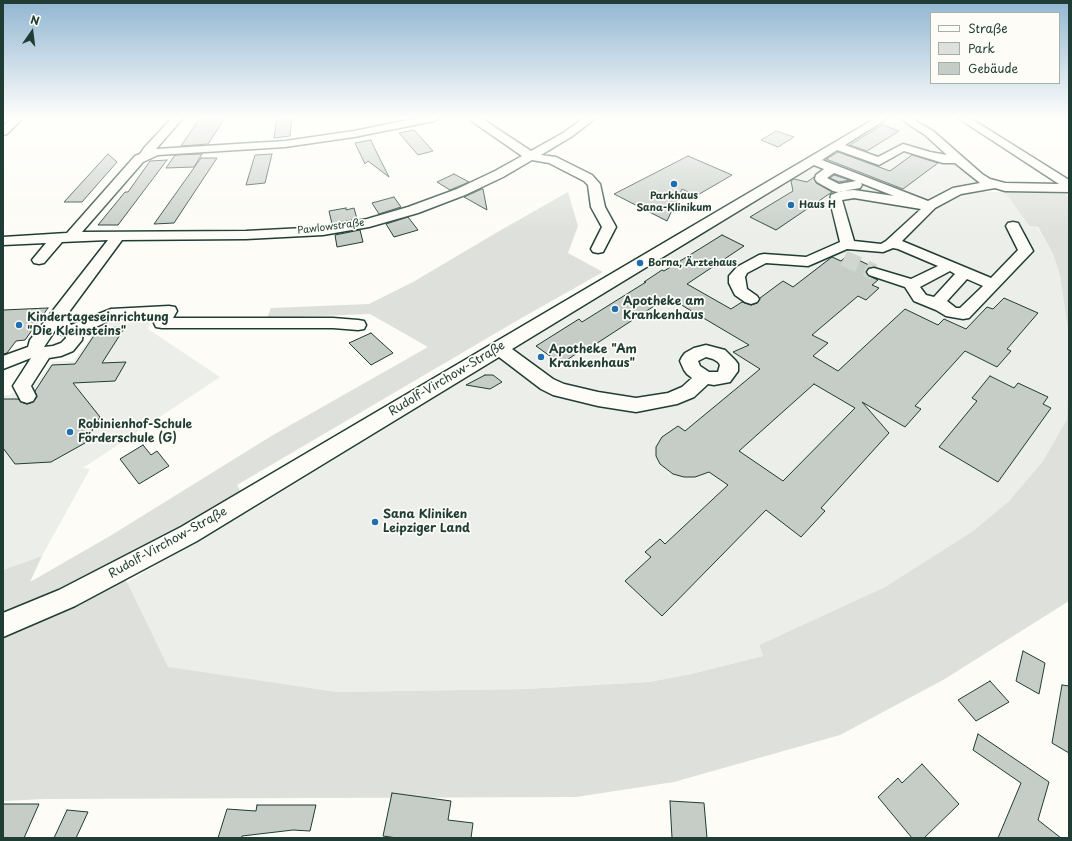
<!DOCTYPE html>
<html>
<head>
<meta charset="utf-8">
<style>
	body { margin:0 }
	#map { position:relative; width:1072px; height:841px; overflow:hidden; background:#fdfcf7; font-family:"Playpen Sans",sans-serif }
	canvas { display:block }
	.frame { position:absolute; inset:0; border:4px solid #1f3d34; pointer-events:none }
	.legend { position:absolute; left:930px; top:12px; width:130px; height:72px; box-sizing:border-box; background:#fdfcf7; border:1px solid #a4b0a9; margin:0; padding:5px 7px; list-style:none; font-size:12px; color:#1f3d34 }
	.legend li { display:flex; align-items:center; gap:8px; height:20px }
	.legend b { width:20px; border:1px solid #a4b0a9 }
	.north { position:absolute; left:12px; top:12px; width:40px; height:40px; -webkit-text-stroke:3px #fdfcf7; paint-order:stroke; rotate:14deg; font-size:11px; font-weight:700; line-height:16px; text-align:center; color:#1f3d34 }
	.north::after { content:''; display:block; margin:auto; width:14px; height:18px; background:#1f3d34; clip-path:polygon(50% 0,100% 100%,50% 72%,0 100%) }
</style>
</head>
<body>
<div id="map">
<canvas width="1072" height="841"></canvas>
<div class="frame"></div>
<ul class="legend">
<li><b style="height:5px;background:#fdfcf7"></b>Straße</li>
<li><b style="height:11px;background:#dde0db"></b>Park</li>
<li><b style="height:11px;background:#c6cdc7"></b>Gebäude</li>
</ul>
<div class="north">N</div>
</div>
<script>
const ctx = document.querySelector('canvas').getContext('2d');
ctx.lineJoin = 'round';
function fill(path, color) { ctx.fillStyle = color; ctx.fill(path, 'evenodd'); }
const poly = rows => new Path2D(rows.map(r => 'M' + r).join(''));
function strokePath(path, color, width, dash) { ctx.strokeStyle = color; ctx.lineWidth = width; ctx.lineCap = dash ? 'butt' : 'round'; ctx.setLineDash(dash || []); ctx.stroke(path); }
function label(font, color, halo, rows, align = 'center') {
  ctx.font = font + ' "Playpen Sans",sans-serif'; ctx.lineWidth = 3.5; ctx.setLineDash([]); ctx.textBaseline = 'middle'; ctx.strokeStyle = halo; ctx.fillStyle = color; for (const [text, x, y, turn = 0] of rows) {
    ctx.save(); ctx.translate(x, y); ctx.rotate((+turn || 0) * Math.PI / 180); ctx.textAlign = isNaN(turn) ? turn : align; if (halo) ctx.strokeText(text, 0, 0); ctx.fillText(text, 0, 0); ctx.restore();
  }
}
const built = poly([
	[887,122,896,122,907,125,929,140,936,146,930,146,936,153,942,152,963,169,984,192,1005,192,1029,226,1037,227,1053,254,1060,276,1069,337,1067,419,1043,461,1009,501,973,531,885,587,759,645,763,656,691,674,649,682,526,689,337,692,168,668,126,583,270,499,726,219,818,163,820,163,874,128],
	[150,322,148,329,220,377,83,468,90,469,42,556,3,570,3,395,9,395,37,382,52,362,74,361,101,323]
]);
const green = poly([
	[568,192,578,226,568,253,603,272,518,320,237,485,243,495,118,564,168,667,337,692,526,689,649,682,691,674,763,656,759,645,885,587,973,531,1009,501,1043,461,1067,419,1069,345,1069,601,943,680,840,735,674,782,576,797,44,799,3,801,3,570,42,556,30,582,110,536,273,435,428,347,370,314,267,318,271,308,369,304,413,282,501,230],
	[1005,192,1066,194,1069,198,1069,337,1060,276,1053,254,1038,227,1029,226]
]);
const building = poly([
	[200,118,225,118,208,144,181,146,200,118],
	[277,118,292,118,290,136,274,138,277,118],
	[882,125,899,131,867,151,850,145,882,125],
	[414,130,424,141,433,151,418,155,399,133,414,130],
	[776,131,794,137,778,147,761,140,776,131],
	[371,140,373,145,389,177,368,161,365,164,355,143,371,140],
	[838,152,890,171,912,155,938,163,903,189,826,159,838,152],
	[108,154,117,162,82,202,64,202,108,154],
	[202,154,194,167,166,168,175,155,202,154],
	[272,154,265,183,246,185,255,155,272,154],
	[688,156,732,175,696,196,682,189,667,221,614,194,688,156],
	[201,158,217,158,174,223,154,224,201,158],
	[167,160,118,225,98,225,125,192,128,192,150,161,167,160],
	[454,174,469,182,450,190,437,182,454,174],
	[834,175,850,180,839,182,830,178,834,175],
	[814,177,816,183,832,192,776,230,750,217,793,191,791,181,794,179,807,182,814,177],
	[482,189,483,189,487,210,464,197,482,189],
	[394,197,401,207,379,214,372,203,394,197],
	[346,208,346,210,354,208,357,219,332,224,329,211,346,208],
	[408,217,418,230,394,237,386,224,408,217],
	[360,230,363,242,337,247,335,235,360,230],
	[722,235,744,246,687,284,731,309,742,302,751,305,757,303,760,298,783,281,793,287,832,257,841,261,848,255,873,267,868,268,866,273,869,276,878,280,872,285,879,288,866,300,858,296,812,335,828,343,813,356,838,371,905,309,938,325,944,319,966,329,987,307,993,309,1004,298,1038,313,1007,349,1011,351,997,367,965,351,915,406,921,409,905,427,862,402,889,433,821,508,825,511,801,537,766,510,662,616,625,581,651,557,645,552,660,539,665,544,728,485,709,472,695,477,684,477,673,474,660,464,656,456,656,447,662,437,678,426,685,431,760,369,733,352,749,345,668,297,585,351,583,349,561,364,536,346,579,319,582,322,646,282,644,282,662,270,664,271,722,235],
	[814,384,855,408,783,481,739,451,814,384],
	[48,308,25,340,16,341,7,353,3,354,3,310,48,308],
	[125,327,102,363,126,362,115,381,73,383,100,417,85,443,51,462,15,464,3,448,3,399,18,399,21,402,27,404,33,402,37,397,35,391,52,365,75,364,99,328,125,327],
	[371,333,393,353,371,365,349,343,371,333],
	[485,375,493,375,502,382,490,389,466,385,485,375],
	[990,376,1014,388,1018,383,1048,397,1043,404,1051,408,998,482,939,447,977,401,972,398,990,376],
	[143,445,151,455,157,451,169,466,139,484,120,459,143,445],
	[1023,651,1045,663,1039,694,1016,681,1023,651],
	[990,681,1009,702,976,721,958,700,990,681],
	[1062,685,1069,686,1069,753,1052,743,1062,685],
	[978,734,1049,782,1038,820,1061,838,998,838,1021,783,973,750,978,734],
	[922,764,959,804,924,838,912,838,878,797,898,778,902,783,922,764],
	[392,793,451,801,448,820,473,823,471,838,397,838,383,836,392,793],
	[670,801,704,803,707,838,672,838,670,801],
	[3,804,39,804,24,838,3,838,3,804],
	[257,805,316,805,310,831,293,830,242,836,241,838,218,838,227,809,256,811,257,805],
	[67,810,88,812,76,838,54,838,67,810]
]);
const minorTunnel = poly([
	[844,258,874,272]
]);
const minor = poly([
	[12,118,23,118,7,134,3,135,3,126,12,118],
	[172,118,183,118,156,149,285,141,354,131,419,118,439,118,434,121,354,137,285,147,158,155,143,162,82,232,246,231,323,227,367,219,408,207,457,189,495,171,522,156,470,120,469,118,481,118,531,151,563,133,584,118,596,118,571,137,541,155,556,157,592,175,600,184,605,207,616,227,603,252,598,253,593,252,591,249,602,227,591,207,588,185,584,181,549,163,532,160,503,177,465,195,418,213,369,227,323,235,246,239,122,240,66,316,71,325,111,309,169,306,175,307,177,311,173,318,333,318,358,320,364,321,366,325,364,329,358,330,333,328,162,328,156,327,154,323,158,317,113,319,83,333,82,340,73,351,61,356,49,358,31,386,36,396,33,401,27,403,21,401,13,386,31,358,3,369,3,356,28,347,30,340,108,240,62,242,44,263,39,264,34,263,32,260,46,243,3,245,3,237,67,233,135,156,140,154,144,148,172,118],
	[56,329,59,334,66,336,66,338,61,343,53,346,44,347,56,329],
	[876,118,888,118,845,145,878,157,903,144,930,152,947,155,925,135,899,118,911,118,933,131,982,174,990,179,1005,183,1059,184,958,118,970,118,1069,180,1069,192,1005,191,995,188,961,194,935,208,902,241,991,278,1018,250,1006,226,1008,223,1013,222,1018,223,1033,251,969,318,963,319,946,316,936,310,914,301,905,287,869,275,867,272,869,269,874,268,911,279,938,266,898,249,893,248,883,252,847,249,808,266,766,263,747,273,745,277,747,289,757,296,759,299,757,302,751,304,745,302,735,295,729,283,729,276,737,267,759,255,764,254,806,257,840,242,830,201,831,195,841,191,854,190,894,196,861,183,862,185,860,188,837,192,833,191,817,182,815,179,816,175,824,169,814,165,512,349,553,379,564,384,598,392,636,398,668,393,682,387,692,378,687,374,684,370,680,361,682,357,685,353,694,348,706,345,725,350,735,360,738,364,738,371,730,382,714,385,708,384,694,397,677,404,636,412,598,406,553,395,541,389,499,357,197,541,75,606,3,637,3,613,59,590,181,527,876,118],
	[837,150,879,165,904,151,943,163,955,163,980,183,953,188,928,201,822,160,837,150],
	[834,173,856,181,839,184,827,178,834,173],
	[854,198,921,209,886,241,881,244,854,241,842,200,854,198],
	[950,271,955,274,934,297,926,295,920,287,950,271],
	[967,279,983,286,960,308,956,308,947,301,967,279],
	[706,357,713,359,718,362,720,365,718,372,709,372,700,366,698,361,706,357]
]);
const markers = [
	[674,184,4,"#1f6fb2"],
	[791,205,4,"#1f6fb2"],
	[640,263,4,"#1f6fb2"],
	[615,309,4,"#1f6fb2"],
	[19,325,4,"#1f6fb2"],
	[541,357,4,"#1f6fb2"],
	[70,432,4,"#1f6fb2"],
	[375,522,4,"#1f6fb2"]
];
const farPoinames = [
	["Parkhaus",674,196,"center"],
	["Sana-Klinikum",674,208,"center"],
	["Haus H",799,205],
	["Borna, Ärztehaus",648,263]
];
const farStreetnames = [
	["Pawlowstraße",331,227,-7]
];
const poiNames = [
	["Apotheke am",623,302],
	["Krankenhaus",623,316],
	["Kindertageseinrichtung",27,318],
	["\"Die Kleinsteins\"",27,332],
	["Apotheke \"Am",549,350],
	["Krankenhaus\"",549,364],
	["Robinienhof-Schule",78,425],
	["Förderschule (G)",78,439],
	["Sana Kliniken",383,515],
	["Leipziger Land",383,529]
];
const streetNames = [
	["Rudolf-Virchow-Straße",447,379,-31],
	["Rudolf-Virchow-Straße",168,543,-29]
];
fill(built, '#eceee9');
fill(green, '#dde0db');
fill(building, '#c6cdc7');
strokePath(building, '#1f3d34', 1);
strokePath(minorTunnel, '#d1d6d0', 16, [16, 8]);
strokePath(minor, '#1f3d34', 3);
fill(minor, '#fdfcf7');
const sky = ctx.createLinearGradient(0, 0, 0, 235);
sky.addColorStop(0, '#91b6d2');
sky.addColorStop(0.5, '#fefefb');
sky.addColorStop(1, '#fefefb00');
ctx.fillStyle = sky;
ctx.fillRect(0, 0, 1072, 235);
for (const [x, y, r, color] of markers) { const dot = new Path2D(); dot.arc(x, y, r, 0, 2 * Math.PI); ctx.fillStyle = color; ctx.fill(dot); strokePath(dot, '#fdfcf7', 1.5); }
label('bold 10px', '#1f3d34', '#fdfcf7', farPoinames, 'left');
label('10px', '#1f3d34', '#fdfcf7', farStreetnames);
label('bold 12px', '#1f3d34', '#fdfcf7', poiNames, 'left');
label('12px', '#1f3d34', '#fdfcf7', streetNames);
</script>
</body>
</html>
